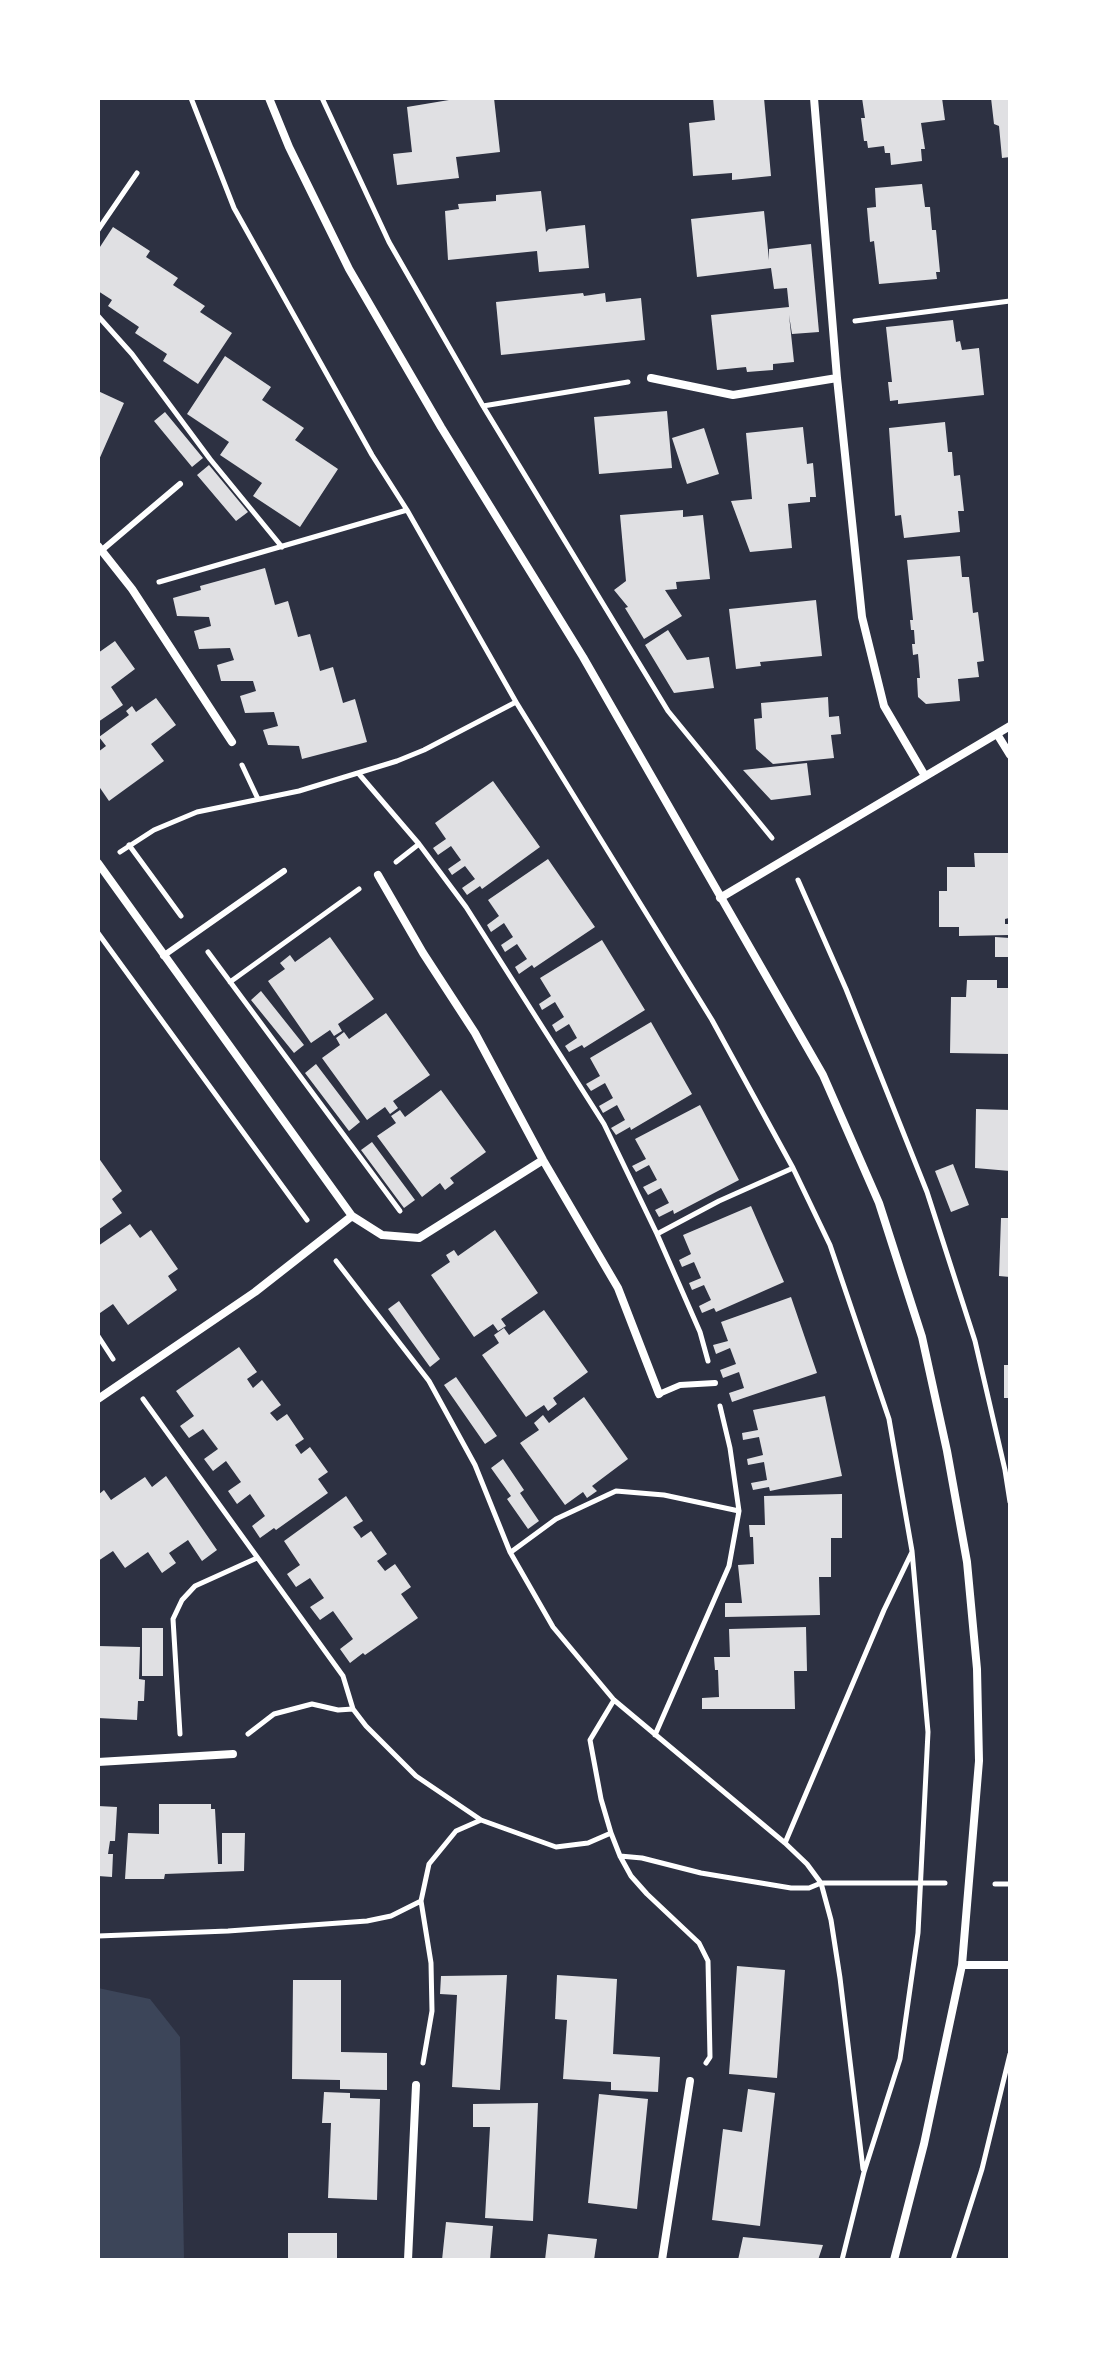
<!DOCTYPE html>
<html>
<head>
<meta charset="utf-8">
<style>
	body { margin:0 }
	#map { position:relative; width:1108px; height:2358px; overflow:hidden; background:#2d3142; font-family:Figtree,sans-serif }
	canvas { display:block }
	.frame { position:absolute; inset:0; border:100px solid #fff; pointer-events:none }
</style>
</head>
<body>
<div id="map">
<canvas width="1108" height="2358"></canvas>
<div class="frame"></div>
</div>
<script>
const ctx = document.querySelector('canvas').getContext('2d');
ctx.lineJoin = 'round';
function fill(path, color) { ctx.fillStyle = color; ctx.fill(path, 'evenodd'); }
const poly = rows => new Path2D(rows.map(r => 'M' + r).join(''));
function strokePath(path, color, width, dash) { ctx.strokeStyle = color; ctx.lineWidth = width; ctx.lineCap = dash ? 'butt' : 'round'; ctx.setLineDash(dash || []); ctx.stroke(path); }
const green = poly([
	[98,1988,150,1999,180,2037,184,2260,98,2260]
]);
const building = poly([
	[461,98,494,98,500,152,456,157,459,178,397,185,393,154,412,152,407,107],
	[713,98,764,98,771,176,732,180,732,173,693,176,689,123,715,120],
	[862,98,942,98,945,120,921,123,925,149,921,149,922,161,891,165,890,153,885,153,884,146,868,148,867,141,864,141,861,118,865,118],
	[991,98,1010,98,1010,157,1002,158,999,126,994,124],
	[922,184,925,207,930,207,932,230,936,230,940,272,936,272,937,279,879,284,874,241,870,242,867,208,876,207,875,188],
	[541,191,546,232,549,229,585,225,589,268,539,272,537,251,448,260,445,211,459,209,458,204,496,201,496,195],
	[764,211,769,260,769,249,811,244,819,332,792,334,789,315,794,362,773,364,773,370,747,372,746,367,717,370,711,315,789,307,787,288,774,289,771,268,697,277,691,219],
	[113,227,150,251,146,257,178,278,173,285,205,306,200,312,232,333,198,384,163,361,167,354,135,333,139,327,108,306,112,300,98,291,98,250],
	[583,293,584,296,605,293,606,302,641,298,645,340,501,355,496,302],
	[953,320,956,342,960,341,962,350,979,348,984,395,898,404,898,400,890,401,888,382,892,382,886,327],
	[225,356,271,387,262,400,304,428,295,440,338,469,300,527,253,496,262,483,220,455,229,442,187,414],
	[98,391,124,403,98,462],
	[667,411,672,468,599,474,594,417],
	[165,412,203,458,192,467,154,421],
	[945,422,948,452,952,452,954,476,960,475,964,511,958,511,960,532,904,538,901,515,895,516,889,428],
	[803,427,807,464,813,463,816,497,810,497,810,502,788,504,792,548,750,552,731,501,752,499,746,433],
	[704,428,719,474,687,484,672,438],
	[209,465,248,512,236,521,197,475],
	[683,510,683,517,703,515,710,579,676,582,677,589,665,590,682,616,644,639,625,608,628,607,614,590,626,581,620,515],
	[960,556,962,577,969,577,973,613,978,612,984,661,977,662,979,677,958,679,960,701,926,704,918,697,917,678,920,678,918,654,913,655,912,644,915,644,914,630,911,630,910,620,913,620,907,560],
	[265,568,275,605,288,601,298,637,310,634,320,671,333,667,343,703,355,699,367,742,302,759,299,746,268,745,263,730,278,726,274,712,245,713,240,696,256,691,253,681,221,681,217,665,234,660,230,648,199,649,194,631,211,626,209,617,177,616,173,598,201,590,200,586],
	[816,600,822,656,760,662,761,666,736,669,729,609],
	[668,630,687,660,709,657,714,688,674,693,645,645],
	[115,641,135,669,111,687,123,705,98,722,98,653],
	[828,697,829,717,839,716,841,734,831,735,834,758,773,764,756,749,754,719,762,718,761,703],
	[156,698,176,725,151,744,164,761,109,801,98,785,98,752,106,746,99,737,129,715,126,711,132,706,136,712],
	[807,763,811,795,771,800,743,770],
	[493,781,540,847,482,889,480,886,467,895,462,888,475,879,465,866,452,875,448,869,461,860,451,846,438,855,433,848,446,839,435,823],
	[974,853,1009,853,1010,906,1009,918,1005,919,1005,924,1009,924,1009,935,959,936,959,927,939,927,939,891,947,891,947,867,975,867],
	[548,859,595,927,534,968,532,965,519,974,515,967,527,959,517,944,505,952,501,945,513,937,504,923,491,932,487,925,499,916,488,900],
	[330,937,374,999,338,1024,342,1031,334,1036,330,1030,311,1043,268,981,285,969,280,963,290,955,295,962],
	[995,937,1010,938,1010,957,995,957],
	[602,940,645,1010,584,1048,582,1045,569,1052,565,1046,577,1038,569,1024,556,1032,552,1025,564,1017,555,1002,542,1010,539,1004,551,996,540,978],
	[967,980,997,980,997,988,1010,988,1010,1054,950,1053,951,997,966,997],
	[261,991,304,1045,294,1053,251,1000],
	[386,1013,430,1075,393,1101,398,1108,390,1114,385,1107,367,1120,322,1058,340,1045,336,1038,344,1032,349,1039],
	[651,1022,692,1094,631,1130,630,1127,616,1135,611,1128,625,1120,617,1105,603,1113,599,1106,613,1098,605,1083,591,1091,586,1084,600,1076,590,1058],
	[316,1064,360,1122,349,1131,305,1073],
	[441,1090,486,1152,450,1178,454,1183,445,1190,440,1183,422,1197,377,1136,396,1123,391,1116,400,1110,405,1117],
	[700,1105,739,1180,674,1214,673,1210,659,1217,655,1210,669,1203,661,1188,648,1195,643,1187,657,1180,649,1165,636,1172,632,1166,646,1159,635,1139],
	[976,1109,1010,1110,1010,1171,975,1168],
	[372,1142,415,1200,404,1208,361,1150],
	[98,1157,122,1191,112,1199,122,1213,98,1230],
	[953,1164,969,1205,951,1212,935,1171],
	[751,1206,784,1282,716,1312,714,1308,702,1313,699,1306,711,1300,704,1285,692,1290,689,1283,701,1278,694,1262,682,1267,679,1260,691,1254,683,1235],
	[1001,1218,1010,1218,1010,1277,999,1276],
	[130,1224,140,1238,151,1230,178,1269,168,1276,177,1290,128,1325,113,1304,100,1313,98,1310,98,1246],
	[495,1230,538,1293,501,1319,506,1326,498,1331,493,1324,474,1337,431,1275,450,1262,446,1255,454,1250,458,1256],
	[791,1297,817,1373,732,1402,729,1393,744,1388,739,1372,723,1378,720,1370,736,1364,730,1348,716,1354,713,1345,728,1341,721,1322],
	[399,1301,440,1359,430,1367,388,1309],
	[544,1310,588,1372,553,1398,557,1404,548,1411,544,1405,526,1417,482,1355,499,1343,494,1335,504,1328,509,1335],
	[239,1347,257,1372,247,1379,253,1388,262,1380,281,1405,270,1413,277,1421,287,1414,304,1439,295,1445,301,1454,310,1447,328,1472,318,1479,328,1493,276,1530,274,1528,260,1538,252,1526,265,1516,250,1494,237,1504,228,1491,241,1482,226,1461,213,1471,204,1459,218,1449,203,1429,189,1438,180,1426,194,1416,176,1391],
	[1004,1365,1010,1365,1010,1398,1004,1398],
	[456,1377,497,1436,485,1444,444,1385],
	[825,1396,842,1476,770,1491,769,1487,753,1490,751,1483,767,1480,764,1462,748,1465,747,1459,763,1455,759,1437,743,1440,742,1433,758,1430,753,1410],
	[584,1397,628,1459,592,1486,597,1491,587,1498,583,1492,565,1505,520,1443,539,1430,534,1423,543,1415,549,1423],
	[503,1459,524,1490,520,1493,539,1521,528,1529,507,1499,511,1496,491,1468],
	[166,1476,217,1550,202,1561,188,1540,169,1553,176,1563,162,1573,148,1552,125,1568,113,1551,98,1561,98,1495,104,1490,111,1500,145,1477,152,1487],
	[842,1494,842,1538,831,1538,831,1577,819,1577,820,1615,725,1617,725,1603,742,1603,738,1565,754,1564,753,1537,750,1537,749,1525,765,1525,764,1496],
	[346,1496,363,1521,353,1527,360,1536,361,1538,371,1531,387,1554,377,1561,385,1571,395,1564,411,1587,401,1594,418,1618,365,1655,363,1653,350,1663,340,1649,353,1639,333,1611,320,1620,310,1607,324,1598,310,1578,296,1587,287,1574,300,1565,284,1541],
	[806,1627,807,1671,794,1671,795,1709,702,1709,702,1698,719,1697,718,1670,715,1670,714,1657,730,1657,729,1629],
	[142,1628,163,1628,163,1676,142,1676],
	[98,1646,140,1647,139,1679,145,1680,144,1701,138,1701,137,1720,98,1718],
	[159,1804,211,1804,211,1809,215,1809,218,1864,222,1864,222,1833,245,1833,244,1871,165,1874,164,1879,125,1879,128,1833,159,1834],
	[98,1806,117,1807,115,1841,110,1841,108,1854,113,1854,112,1877,98,1876],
	[737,1966,785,1970,777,2078,729,2074],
	[507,1975,500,2090,452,2087,457,1995,440,1994,441,1976],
	[557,1975,617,1979,613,2054,660,2057,658,2092,611,2090,611,2082,563,2079,567,2020,555,2019],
	[293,1980,341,1980,341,2052,387,2053,387,2090,340,2089,340,2080,292,2079],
	[748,2089,775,2093,760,2226,712,2220,723,2129,742,2132],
	[324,2092,350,2093,350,2098,380,2099,377,2200,328,2198,331,2123,322,2123],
	[599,2094,648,2099,637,2209,588,2203],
	[538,2103,533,2221,485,2218,490,2127,473,2127,473,2104],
	[446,2222,493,2226,490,2260,442,2260],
	[288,2233,337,2233,337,2260,288,2260],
	[548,2234,597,2239,594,2260,545,2260],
	[743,2237,823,2245,818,2260,738,2260]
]);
const path = poly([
	[191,98,234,208,372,455,407,510,516,702,712,1020,793,1168,830,1245,889,1419,912,1551,928,1732,918,1933,900,2059,864,2172,842,2260],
	[322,98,389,242,483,406,668,711,772,838],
	[98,230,137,173],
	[98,316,132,354,210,459,282,547],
	[855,321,1010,301],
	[483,406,628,382],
	[159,582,407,510],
	[242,765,258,799],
	[359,774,419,844,466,907,604,1124,657,1234,700,1332,708,1361],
	[129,845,181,916],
	[120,852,154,830,197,812,299,791,397,761,424,750,516,702],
	[396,862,419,844],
	[798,880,846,989,927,1192,975,1341,1005,1470,1010,1502],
	[98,933,307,1220],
	[208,952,400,1211],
	[230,982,359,889],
	[657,1234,719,1201,793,1168],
	[336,1261,429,1381,475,1465,510,1552,553,1627,614,1700,785,1843,807,1864,821,1883,831,1920,840,1978,863,2169],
	[98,1336,113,1359],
	[143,1399,343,1676,353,1709,366,1726,416,1776,481,1820],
	[511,1552,556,1519,616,1491,664,1495,739,1511],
	[180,1734,173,1619,182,1600,195,1586,257,1558],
	[248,1734,274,1714,312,1704,338,1710,353,1709],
	[655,1735,729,1566,739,1511,730,1448,720,1406],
	[611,1833,620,1856,631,1876,647,1894,699,1943,708,1961,710,2057,706,2063],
	[785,1843,884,1610,912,1552],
	[620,1856,642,1858,701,1873,791,1888,809,1888,821,1883,945,1883],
	[995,1884,1010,1884],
	[98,1936,228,1931,367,1921,391,1916,421,1901],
	[423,2063,432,2011,431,1963,421,1901,429,1864,456,1831,481,1820,556,1847,588,1843,611,1833,601,1799,590,1740,614,1700],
	[953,2260,982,2169,1010,2054]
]);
const service = poly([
	[102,550,180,484],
	[163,956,284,871],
	[659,1394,680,1385,715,1383]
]);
const minor = poly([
	[269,98,289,147,349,269,441,427,583,657,823,1075,879,1203,922,1337,947,1451,967,1562,977,1669,979,1761,962,1965,924,2144,894,2260],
	[814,98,837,378,862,617,884,706,925,776],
	[651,378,733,395,837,378],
	[98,546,132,589,232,742],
	[997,734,1010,755],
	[98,863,352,1216,382,1235,419,1238,543,1160],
	[378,875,423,953,475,1033,543,1160,618,1288,659,1394],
	[720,898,1010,726],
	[98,1399,255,1292,352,1216],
	[98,1762,233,1754],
	[962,1965,1010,1965],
	[408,2260,416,2085],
	[662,2260,690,2081]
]);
fill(green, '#3c4559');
fill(building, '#e0e0e3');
strokePath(path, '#fff', 5);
strokePath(service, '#fff', 6);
strokePath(minor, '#fff', 8);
</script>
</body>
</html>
